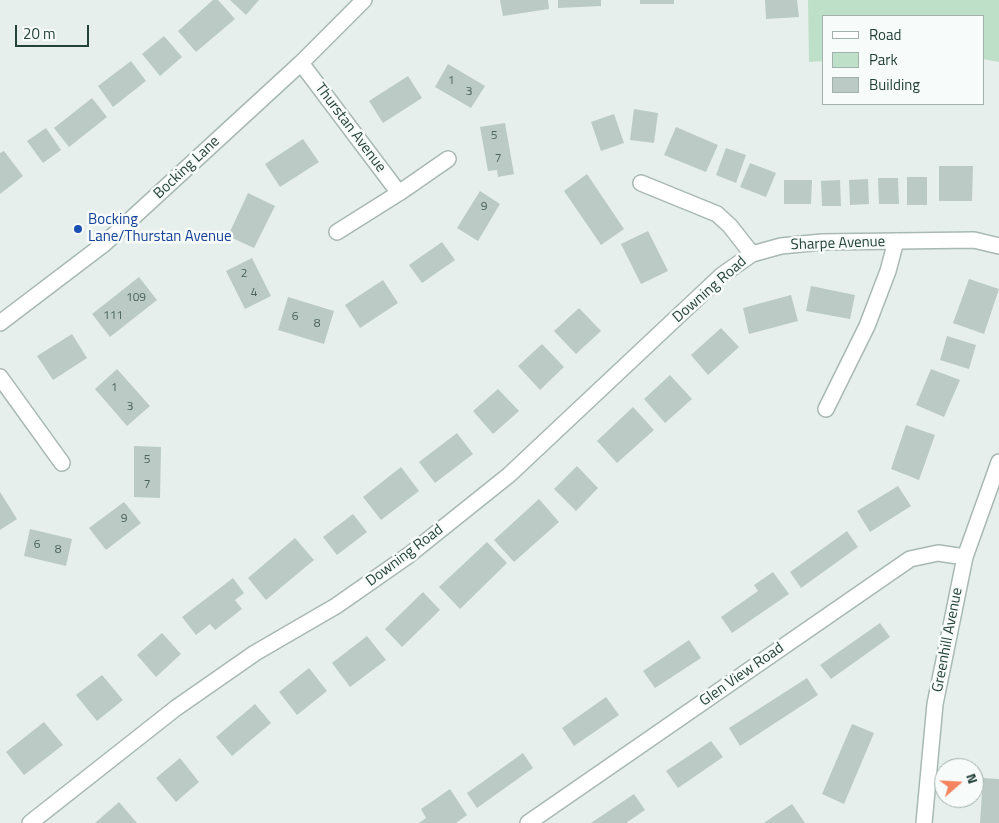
<!DOCTYPE html>
<html>
<head>
<meta charset="utf-8">
<style>
	body { margin:0 }
	#map { position:relative; width:999px; height:823px; overflow:hidden; background:#e6efeb; font-family:"Titillium Web",sans-serif }
	canvas { display:block }
	.legend { position:absolute; left:822px; top:15px; width:162px; height:90px; box-sizing:border-box; background:#f7fbf9; border:1px solid #a3b1ad; margin:0; padding:6px 9px; list-style:none; font-size:15px; color:#24423a }
	.legend li { display:flex; align-items:center; gap:10px; height:25px }
	.legend b { width:25px; border:1px solid #a3b1ad }
	.north { position:absolute; left:934px; top:758px; width:50px; height:50px; box-sizing:border-box; background:#f7fbf9; border:1px solid #a3b1ad; border-radius:50%; rotate:71deg; font-size:14px; font-weight:700; line-height:20px; text-align:center; color:#24423a }
	.north::after { content:''; display:block; margin:auto; width:18px; height:22px; background:#f4845f; clip-path:polygon(50% 0,100% 100%,50% 72%,0 100%) }
	.scale { position:absolute; left:15px; top:25px; width:74px; height:22px; box-sizing:border-box; border:2px solid #24423a; border-top:0; padding-left:6px; font-size:15px; line-height:18px; white-space:nowrap; color:#24423a; -webkit-text-stroke:4px #f7fbf9; paint-order:stroke }
</style>
</head>
<body>
<div id="map">
<canvas width="999" height="823"></canvas>
<ul class="legend">
<li><b style="height:6px;background:#fff"></b>Road</li>
<li><b style="height:14px;background:#bfe0c8"></b>Park</li>
<li><b style="height:14px;background:#bbcac4"></b>Building</li>
</ul>
<div class="north">N</div>
<div class="scale">20 m</div>
</div>
<script>
const ctx = document.querySelector('canvas').getContext('2d');
ctx.lineJoin = 'round';
function fill(path, color) { ctx.fillStyle = color; ctx.fill(path, 'evenodd'); }
const poly = rows => new Path2D(rows.map(r => 'M' + r).join(''));
function strokePath(path, color, width, dash) { ctx.strokeStyle = color; ctx.lineWidth = width; ctx.lineCap = dash ? 'butt' : 'round'; ctx.setLineDash(dash || []); ctx.stroke(path); }
function label(font, color, halo, rows, align = 'center') {
  ctx.font = font + ' "Titillium Web",sans-serif'; ctx.lineWidth = 5; ctx.setLineDash([]); ctx.textBaseline = 'middle'; ctx.strokeStyle = halo; ctx.fillStyle = color; for (const [text, x, y, turn = 0] of rows) {
    ctx.save(); ctx.translate(x, y); ctx.rotate((+turn || 0) * Math.PI / 180); ctx.textAlign = isNaN(turn) ? turn : align; if (halo) ctx.strokeText(text, 0, 0); ctx.fillText(text, 0, 0); ctx.restore();
  }
}
const green = poly([
	[808,0,999,0,999,62,983,59,983,16,823,16,823,61,809,62]
]);
const building = poly([
	[213,0,218,0,235,19,196,52,178,31],
	[230,0,259,0,246,15],
	[500,0,548,0,549,9,503,16],
	[558,0,601,0,601,6,558,8],
	[640,0,674,0,674,4,640,4],
	[765,0,797,0,799,17,766,19],
	[164,36,182,57,160,76,142,54],
	[131,61,146,81,113,107,98,86],
	[448,64,485,86,471,108,435,87],
	[408,76,422,98,383,123,369,101],
	[92,98,107,117,69,147,54,128],
	[634,109,658,113,654,143,630,140],
	[614,114,624,143,601,151,591,122],
	[505,123,514,174,498,177,497,170,488,171,480,127],
	[676,127,718,145,706,172,664,155],
	[46,128,61,150,43,163,27,141],
	[303,139,319,162,280,187,265,164],
	[726,148,746,155,736,183,716,175],
	[4,151,23,176,0,194,0,153],
	[750,163,776,173,766,197,740,187],
	[939,166,973,166,972,201,939,201],
	[587,174,624,229,601,245,564,191],
	[907,177,927,177,927,205,907,205],
	[878,178,898,178,899,204,879,204],
	[868,179,869,204,850,205,849,180],
	[784,180,812,180,811,204,784,204],
	[840,180,841,206,822,206,821,181],
	[480,191,500,204,478,241,457,228],
	[248,193,275,206,254,248,228,236],
	[648,231,668,271,641,284,621,244],
	[442,242,455,260,422,283,409,265],
	[252,258,271,296,245,309,226,271],
	[139,277,157,300,110,337,92,314],
	[969,279,999,289,984,334,953,323],
	[383,280,398,303,360,328,345,305],
	[811,286,855,295,850,319,806,311],
	[791,295,798,321,749,334,743,308],
	[288,297,334,311,324,344,278,330],
	[579,308,601,331,576,354,554,331],
	[721,328,739,347,708,375,691,355],
	[72,334,87,358,53,380,37,356],
	[947,336,976,345,969,369,940,360],
	[542,344,564,367,540,390,518,366],
	[117,369,150,406,127,426,95,389],
	[931,369,960,380,944,417,916,405],
	[670,375,692,399,665,423,644,399],
	[498,389,519,411,493,434,473,411],
	[633,407,654,430,617,463,597,441],
	[906,425,935,435,919,480,891,469],
	[457,433,473,454,435,483,419,462],
	[134,446,161,447,160,498,134,497],
	[577,466,598,488,576,511,554,489],
	[401,467,419,491,381,520,363,497],
	[898,486,911,506,870,532,857,511],
	[0,492,17,519,0,530],
	[539,499,559,522,514,562,494,540],
	[124,502,141,523,106,550,89,528],
	[353,514,367,532,337,555,323,537],
	[30,529,72,539,66,566,24,556],
	[847,531,858,547,801,588,790,572],
	[295,538,314,560,266,600,248,578],
	[487,542,507,563,460,609,439,587],
	[773,572,789,594,732,633,721,617,758,591,754,585],
	[233,578,244,593,235,600,242,609,215,630,210,624,196,635,182,617],
	[423,592,440,610,402,647,385,629],
	[880,623,890,637,831,679,820,665],
	[162,633,181,654,156,677,137,655],
	[367,636,386,660,350,687,332,663],
	[689,640,701,658,655,688,643,671],
	[309,668,327,691,297,715,279,692],
	[102,675,123,700,97,721,76,695],
	[807,678,818,695,740,746,729,728],
	[606,697,619,715,574,746,562,728],
	[255,704,271,723,232,756,216,737],
	[44,722,63,745,24,775,6,752],
	[852,724,874,733,844,804,822,794],
	[711,741,723,757,678,788,666,771],
	[523,753,533,768,477,808,467,793],
	[180,758,199,782,176,802,156,778],
	[983,778,999,779,999,823,980,823],
	[450,789,467,815,456,823,419,823,426,818,421,809],
	[634,794,645,810,626,823,591,823],
	[119,802,137,823,95,823],
	[792,804,805,823,764,823,774,816]
]);
const minor = poly([
	[301,63,399,193],
	[641,183,717,214,730,226,752,254,781,246,822,242,974,240,999,246],
	[337,232,399,193,448,159],
	[0,323,104,244,301,63,364,0],
	[0,377,62,463],
	[826,409,867,326,888,271,896,241],
	[30,823,176,708,255,653,336,606,409,555,509,475,722,275,752,254],
	[528,823,910,559,938,553,965,557],
	[924,823,935,704,952,621,965,557,999,462]
]);
const markers = [
	[78,229,5,"#1a4fb4"]
];
const numberNames = [
	["1",451,81],
	["3",469,92],
	["5",494,136],
	["7",498,159],
	["9",484,207],
	["2",244,274],
	["4",254,293],
	["109",136,298],
	["111",113,316],
	["6",295,317],
	["8",317,324],
	["1",114,388],
	["3",130,407],
	["5",147,460],
	["7",147,485],
	["9",124,519],
	["6",37,545],
	["8",58,550]
];
const streetNames = [
	["Thurstan Avenue",350,128,53],
	["Bocking Lane",187,168,-43],
	["Sharpe Avenue",838,244,-2],
	["Downing Road",710,290,-41],
	["Downing Road",405,556,-37],
	["Greenhill Avenue",948,640,-79],
	["Glen View Road",742,675,-35]
];
const transitNames = [
	["Bocking",88,220],
	["Lane/Thurstan Avenue",88,237]
];
fill(green, '#bfe0c8');
fill(building, '#bbcac4');
strokePath(minor, '#a8b8b2', 18);
strokePath(minor, '#fff', 15);
for (const [x, y, r, color] of markers) { const dot = new Path2D(); dot.arc(x, y, r, 0, 2 * Math.PI); ctx.fillStyle = color; ctx.fill(dot); strokePath(dot, '#f7fbf9', 2); }
label('12px', '#4a645c', null, numberNames);
label('15px', '#24423a', '#f7fbf9', streetNames);
label('15px', '#164399', '#f7fbf9', transitNames, 'left');
</script>
</body>
</html>
